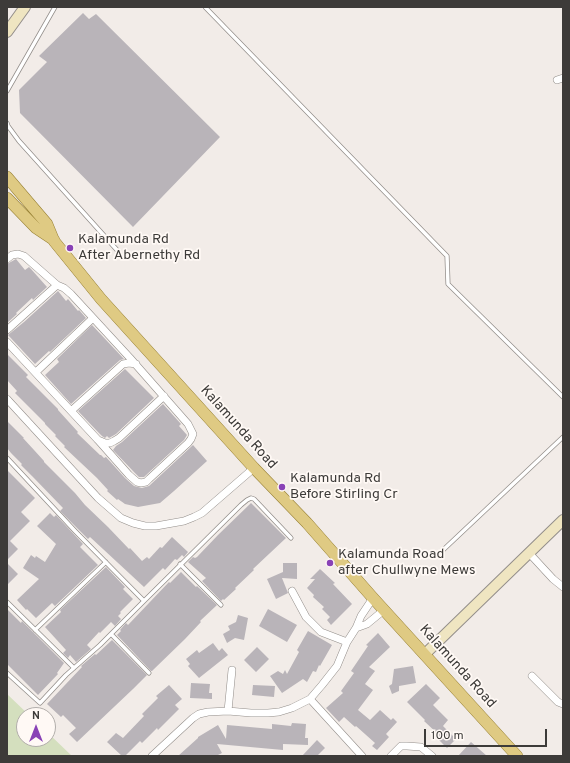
<!DOCTYPE html>
<html>
<head>
<meta charset="utf-8">
<style>
	body { margin:0 }
	#map { position:relative; width:570px; height:763px; overflow:hidden; background:#f2ece8; font-family:Overpass,sans-serif }
	canvas { display:block }
	.frame { position:absolute; inset:0; border:8px solid #3d3b39; pointer-events:none }
	.north { position:absolute; left:16px; top:707px; width:40px; height:40px; box-sizing:border-box; background:#fff9f5; border:1px solid #b1adaa; border-radius:50%; rotate:0deg; font-size:11px; font-weight:700; line-height:16px; text-align:center; color:#3d3b39 }
	.north::after { content:''; display:block; margin:auto; width:14px; height:18px; background:#8942b6; clip-path:polygon(50% 0,100% 100%,50% 72%,0 100%) }
	.scale { position:absolute; left:424px; top:729px; width:123px; height:18px; box-sizing:border-box; border:2px solid #3d3b39; border-top:0; padding-left:5px; font-size:12px; line-height:14px; white-space:nowrap; color:#3d3b39; -webkit-text-stroke:3px #fff9f5; paint-order:stroke }
</style>
</head>
<body>
<div id="map">
<canvas width="570" height="763"></canvas>
<div class="frame"></div>
<div class="north">N</div>
<div class="scale">100 m</div>
</div>
<script>
const ctx = document.querySelector('canvas').getContext('2d');
ctx.lineJoin = 'round';
function fill(path, color) { ctx.fillStyle = color; ctx.fill(path, 'evenodd'); }
const poly = rows => new Path2D(rows.map(r => 'M' + r).join(''));
function strokePath(path, color, width, dash) { ctx.strokeStyle = color; ctx.lineWidth = width; ctx.lineCap = dash ? 'butt' : 'round'; ctx.setLineDash(dash || []); ctx.stroke(path); }
function label(font, color, halo, rows, align = 'center') {
  ctx.font = font + ' Overpass,sans-serif'; ctx.lineWidth = 3.5; ctx.setLineDash([]); ctx.textBaseline = 'middle'; ctx.strokeStyle = halo; ctx.fillStyle = color; for (const [text, x, y, turn = 0] of rows) {
    ctx.save(); ctx.translate(x, y); ctx.rotate((+turn || 0) * Math.PI / 180); ctx.textAlign = isNaN(turn) ? turn : align; if (halo) ctx.strokeText(text, 0, 0); ctx.fillText(text, 0, 0); ctx.restore();
  }
}
const green = poly([
	[7,694,29,715,24,715,24,739,48,739,48,733,72,756,7,756]
]);
const building = poly([
	[83,13,89,19,96,14,220,137,133,227,20,113,19,90,47,62,39,56],
	[16,259,25,270,29,267,31,269,47,287,33,300,32,298,16,313,17,314,7,323,7,264],
	[58,291,66,301,68,299,78,311,79,310,86,318,50,352,49,351,35,364,8,335,24,322],
	[92,325,124,359,120,360,71,404,45,375,59,362,57,359],
	[7,354,28,375,26,377,58,409,58,410,78,432,77,433,100,455,101,455,104,458,106,457,125,478,134,486,142,488,149,486,193,445,207,461,174,491,160,503,138,507,125,504,118,499,117,500,107,491,108,490,97,478,64,447,65,446,55,436,56,435,45,424,45,423,15,393,17,391,7,380],
	[125,369,154,398,116,434,109,438,107,436,105,438,102,436,97,431,78,411],
	[163,404,181,424,179,426,187,435,184,440,144,477,139,477,133,471,113,450,116,446,122,442],
	[7,421,24,438,23,438,34,450,44,461,44,462,75,493,85,505,108,527,129,549,130,548,142,561,147,557,149,559,160,547,162,548,172,537,188,552,184,557,182,555,177,560,175,559,165,570,163,568,144,587,90,537,88,539,60,511,63,508,32,476,21,465,22,464,11,453,7,448],
	[7,470,35,498,21,512,30,521,10,541,18,549,7,560],
	[251,503,286,538,253,569,254,570,235,588,236,589,224,600,223,599,221,601,202,581,206,578,188,562,193,557,195,558,197,557,218,535],
	[50,513,54,517,56,515,83,544,80,547,98,565,55,606,52,603,36,618,27,609,26,610,17,600,39,579,23,568,31,555,35,558,36,556,45,562,56,544,37,526],
	[7,563,18,574,7,585],
	[283,563,297,563,297,579,282,578,288,593,276,599,267,579,283,572],
	[106,567,125,587,123,589,133,599,120,612,121,613,118,616,121,619,115,626,111,622,100,633,99,632,87,645,91,649,76,662,70,655,68,658,63,653,66,650,45,627,61,612,60,610],
	[320,569,335,583,333,584,352,604,331,625,327,620,330,617,322,609,324,607,313,597,314,595,307,588,315,579,310,579],
	[181,572,196,587,197,586,217,605,200,621,201,622,185,639,152,671,151,671,117,635,121,631,120,630,126,623,128,625,169,582,170,583],
	[7,609,21,623,22,621,64,663,57,673,58,674,38,695,7,664],
	[268,609,297,625,287,642,259,626],
	[238,615,248,618,244,640,235,638,227,643,223,634,230,630,228,626,236,622],
	[308,631,332,645,320,666,319,665,316,672,313,671,307,682,303,679,282,693,270,676,278,671,283,674,285,670,287,674,299,652,297,650],
	[378,633,390,647,369,667,375,671,365,684,373,690,358,710,370,720,380,710,391,720,393,718,397,722,386,734,389,737,377,750,372,746,375,743,356,726,355,727,344,717,339,722,326,708,343,693,341,691,354,673,351,671,368,646,366,645],
	[112,640,147,675,133,689,77,742,69,734,76,728,63,715,61,717,47,704,82,667,81,666,95,654,96,655],
	[213,643,219,651,222,648,228,655,199,678,188,666,190,664,186,659,197,650,199,653],
	[257,647,269,659,256,672,244,660],
	[413,666,416,683,399,686,399,691,392,694,389,686,392,684,394,669],
	[191,683,210,684,209,693,212,693,212,699,190,698],
	[426,684,440,698,433,705,448,720,443,726,456,739,447,748,436,737,439,735,424,721,425,720,407,702],
	[169,685,182,699,175,705,179,709,158,730,157,728,142,743,140,741,125,756,122,756,107,742,116,733,123,738,144,716,142,714,158,698,156,696],
	[253,685,275,686,274,697,252,695],
	[292,723,306,724,305,738,308,738,308,745,283,744,283,750,217,744,222,753,216,756,178,756,198,738,198,737,218,725,226,739,227,725,272,729,272,724,291,726],
	[317,740,325,748,317,756,302,756],
	[471,742,487,756,458,756]
]);
const lane = poly([
	[205,7,447,256,448,284,563,397],
	[7,91,55,7],
	[7,123,8,126,19,141,117,250],
	[7,458,75,531,144,601,100,645,66,675,40,703,7,673],
	[442,551,563,437],
	[180,564,221,605],
	[144,601,241,505,247,500,251,498,254,499,291,538],
	[7,602,74,668],
	[35,630,106,562],
	[111,634,149,673]
]);
const street = poly([
	[557,80,563,78],
	[7,259,12,255,18,254,24,256,57,285,64,288,71,294,130,358,188,424,193,434,191,439,188,443,149,479,146,482,141,483,137,482,129,475,98,440,7,342],
	[7,330,57,285],
	[36,372,93,318],
	[7,399,98,498,121,518,133,523,145,526,156,526,184,521,194,517,202,513,254,468],
	[71,411,123,364,129,363,136,364],
	[98,440,105,443,110,443,114,441,119,438,164,396],
	[529,553,553,579,563,587],
	[292,591,306,617,321,632,347,642],
	[356,628,367,624,384,610],
	[532,676,558,702,563,704],
	[310,699,362,756],
	[228,711,232,670],
	[152,756,193,718,199,714,208,712,228,711,251,713,268,713,279,712,292,708,310,699,322,685,337,666,347,642,356,628,361,616,373,598],
	[391,756,401,746,407,746,421,747,432,756]
]);
const secondary = poly([
	[7,32,25,7],
	[425,654,563,520]
]);
const primary = poly([
	[7,177,47,224,54,241,101,299,254,468,307,523,373,598,517,756],
	[7,198,36,228,54,240]
]);
const markers = [
	[70,248,4,"#8942b6"],
	[282,487,4,"#8942b6"],
	[330,563,4,"#8942b6"]
];
const poiNames = [
	["Kalamunda Rd",78,240],
	["After Abernethy Rd",78,256],
	["Kalamunda Rd",290,479],
	["Before Stirling Cr",290,495],
	["Kalamunda Road",338,555],
	["after Chullwyne Mews",338,571]
];
const streetNames = [
	["Kalamunda Road",238,428,48],
	["Kalamunda Road",457,667,48]
];
fill(green, '#d4dfbe');
fill(building, '#b9b4b9');
strokePath(lane, '#938e8a', 5);
strokePath(street, '#938e8a', 8);
strokePath(secondary, '#938e8a', 12);
strokePath(primary, '#988134', 12);
strokePath(lane, '#fff', 3.5);
strokePath(street, '#fff', 7);
strokePath(secondary, '#efe5c1', 10);
strokePath(primary, '#dfca83', 11);
for (const [x, y, r, color] of markers) { const dot = new Path2D(); dot.arc(x, y, r, 0, 2 * Math.PI); ctx.fillStyle = color; ctx.fill(dot); strokePath(dot, '#fff9f5', 1.5); }
label('14px', '#3d3b39', '#fff9f5', poiNames, 'left');
label('14px', '#3d3b39', '#fff9f5', streetNames);
</script>
</body>
</html>
